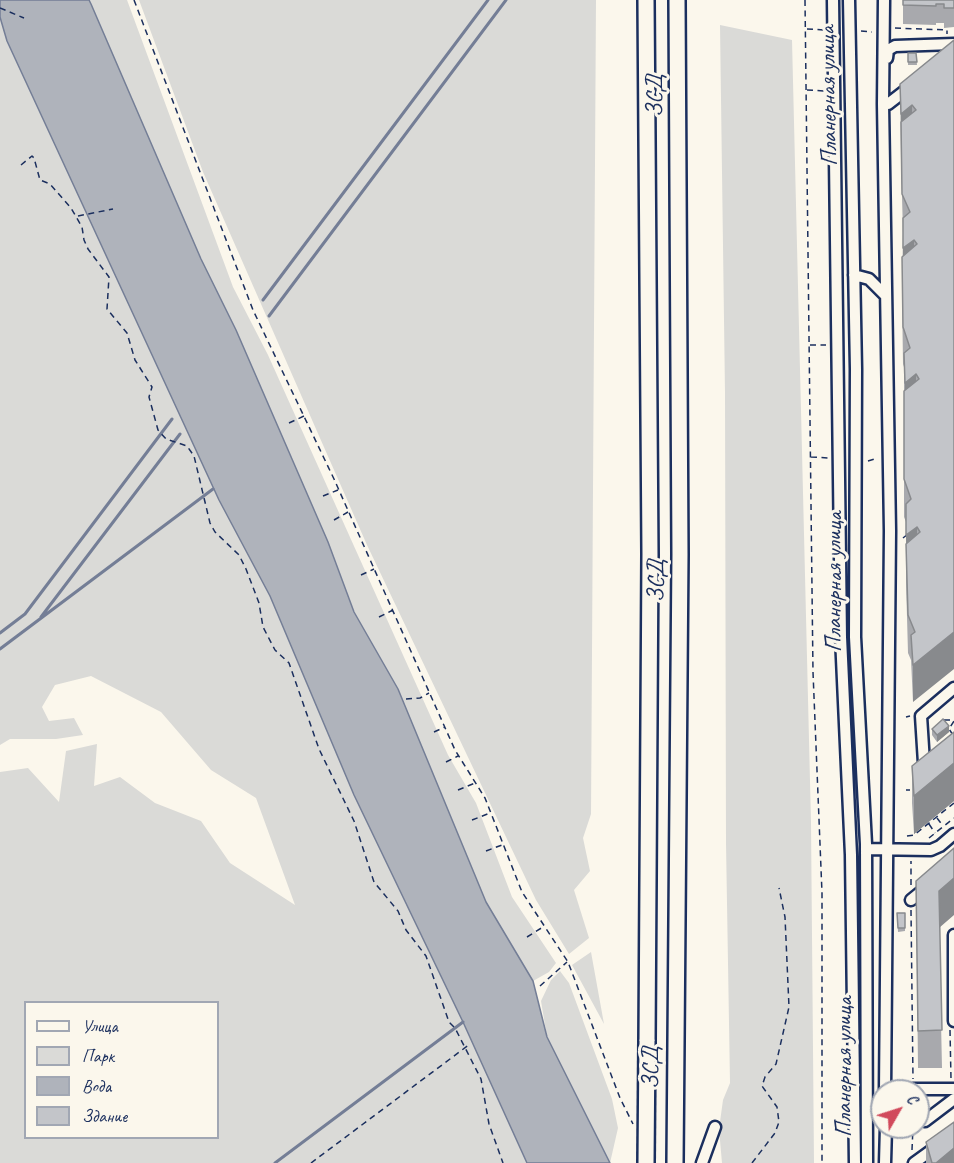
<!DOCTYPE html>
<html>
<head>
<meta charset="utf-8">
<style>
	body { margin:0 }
	#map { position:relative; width:954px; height:1163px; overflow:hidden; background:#fbf7ec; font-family:Caveat,sans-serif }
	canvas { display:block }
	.legend { position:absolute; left:24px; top:1001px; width:195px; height:138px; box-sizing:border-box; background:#fbf7ec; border:2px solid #a1a7b3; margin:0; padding:8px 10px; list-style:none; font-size:18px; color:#1b2f5e }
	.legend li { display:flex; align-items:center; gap:12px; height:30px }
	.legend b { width:30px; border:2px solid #a1a7b3 }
	.north { position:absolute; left:870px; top:1079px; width:60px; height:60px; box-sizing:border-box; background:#fbf7ec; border:2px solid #a1a7b3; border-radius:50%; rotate:51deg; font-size:16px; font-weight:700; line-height:24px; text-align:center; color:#1b2f5e }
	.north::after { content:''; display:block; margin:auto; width:21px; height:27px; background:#d1495b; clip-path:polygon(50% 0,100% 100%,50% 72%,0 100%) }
</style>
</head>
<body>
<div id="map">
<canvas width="954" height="1163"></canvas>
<ul class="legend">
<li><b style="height:8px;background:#fbf7ec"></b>Улица</li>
<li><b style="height:16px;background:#dadad7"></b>Парк</li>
<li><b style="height:16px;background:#afb3bb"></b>Вода</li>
<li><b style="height:16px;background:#c3c5c9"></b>Здание</li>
</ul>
<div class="north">С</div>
</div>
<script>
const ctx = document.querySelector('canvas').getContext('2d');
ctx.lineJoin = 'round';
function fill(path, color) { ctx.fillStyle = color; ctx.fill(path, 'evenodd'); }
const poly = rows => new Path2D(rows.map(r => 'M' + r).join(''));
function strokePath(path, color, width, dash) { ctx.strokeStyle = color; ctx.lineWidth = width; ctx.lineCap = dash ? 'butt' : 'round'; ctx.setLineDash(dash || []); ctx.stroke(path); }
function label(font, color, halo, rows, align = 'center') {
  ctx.font = font + ' Caveat,sans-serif'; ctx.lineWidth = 6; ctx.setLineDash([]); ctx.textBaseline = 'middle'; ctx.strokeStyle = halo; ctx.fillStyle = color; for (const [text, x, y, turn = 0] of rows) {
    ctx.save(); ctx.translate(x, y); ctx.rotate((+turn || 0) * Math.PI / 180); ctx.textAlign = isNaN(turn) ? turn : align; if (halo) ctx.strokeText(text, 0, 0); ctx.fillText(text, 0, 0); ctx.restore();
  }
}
const green = poly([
	[89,0,127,0,233,287,268,355,448,755,476,803,512,897,556,963,549,972,533,981,486,902,398,689,354,612,328,542,236,330,201,259],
	[139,0,596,0,591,814,583,838,590,871,574,890,589,938,569,954,536,900,367,545,203,172],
	[0,17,7,41,219,500,270,596,354,795,463,1022,527,1163,0,1163,0,772,28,768,59,802,66,751,97,744,94,786,120,777,155,803,201,821,230,863,295,905,256,798,211,770,161,712,91,676,55,685,42,707,49,721,74,718,83,735,56,739,10,739,0,745],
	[26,1002,218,1002,218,1138,26,1138],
	[720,25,792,40,811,822,814,1163,722,1163,719,1129,723,1100,730,1083,726,843,725,393],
	[591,952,604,1024,572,965],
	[560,971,569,983,612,1099,618,1128,610,1163,547,1037,541,1001,551,980]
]);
const water = poly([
	[0,0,89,0,91,4,201,259,236,330,328,542,354,612,398,689,486,902,533,981,547,1037,610,1163,527,1163,463,1022,354,795,270,596,219,500,7,41,0,17,0,0]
]);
const stream = poly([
	[263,300,488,0],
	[269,316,506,0],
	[41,617,180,434],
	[0,633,25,614,172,419],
	[0,649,213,489],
	[275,1163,463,1022]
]);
const path = poly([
	[134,0,253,310,334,479,455,750,485,798,522,892,568,962,620,1098,633,1124],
	[805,0,813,672,822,893,822,1163],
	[0,8,24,18],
	[895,28,947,30,947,34],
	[807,29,824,30],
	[861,31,872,32],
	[807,90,824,91],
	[21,165,32,156,34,158,40,180,50,184,71,208,82,227,84,240,88,249,109,277,107,309,127,333,135,360,152,387,149,397,158,430,166,439,187,446,194,456,210,523,215,532,239,555,246,569,259,603,263,627,275,650,289,663,319,749,354,821,374,882,398,911,406,930,426,956,449,1022,455,1028,481,1079,489,1124,503,1163],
	[78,216,113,209],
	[810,345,826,345],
	[289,423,304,416],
	[811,457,828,458],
	[868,461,878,458],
	[323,496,338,490],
	[334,520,348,512],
	[903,538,908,534],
	[361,575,374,569],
	[379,617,393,610],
	[406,699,420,698,429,693],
	[906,717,910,716],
	[944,720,954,720],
	[434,732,445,727],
	[953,735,949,729,954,721],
	[446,762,458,756],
	[458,790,475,783],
	[906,790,910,790],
	[937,818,943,826],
	[472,820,490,813],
	[929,824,935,833],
	[907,836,914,835,954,803],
	[929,838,954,818],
	[486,851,502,845],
	[911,885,911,861],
	[911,910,913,1079],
	[527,937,543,927],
	[540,986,567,962],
	[950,1030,951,1079],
	[912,1150,913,1127],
	[311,1163,470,1044],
	[752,1163,775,1133,779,1122,777,1107,762,1086,765,1077,776,1064,789,1007,785,917,779,888]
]);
const minor = poly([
	[833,0,841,637,851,855,855,1163],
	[849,0,856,369,855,637,866,844,867,1163],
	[884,0,883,104,890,531,885,1091],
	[887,58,888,50,895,46,954,44],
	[883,104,888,104,910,87],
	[854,275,869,279,886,296],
	[928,767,924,763,921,716,954,688],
	[866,849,931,850,940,846,954,834],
	[911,900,927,887],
	[954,935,954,1021],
	[913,1089,954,1089],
	[925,1121,954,1099],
	[702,1163,715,1127],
	[885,1163,886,1127],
	[914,1163,954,1134]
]);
const highway = poly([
	[646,0,650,554,647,1041],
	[675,1163,680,554,677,0]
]);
const highwayBridge = poly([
	[646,1163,647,1041]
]);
const wall = poly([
	[903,0,954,0,954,27,944,28,944,23,936,23,936,25,903,24],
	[954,40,913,702,911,660,908,653,906,581,906,522,904,517,904,367,903,364,902,294,903,233,901,160,900,84],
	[908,53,916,53,917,65,908,65],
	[932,729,949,732,937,742,932,735],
	[954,732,954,801,914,834,912,803,912,766],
	[916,881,939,928,942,1068,918,1068],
	[897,913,905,913,905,931,898,932],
	[926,1142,954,1163,926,1163]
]);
const shadedWall = poly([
	[912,105,912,142,901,151,901,114],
	[914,240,914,277,903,285,903,248],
	[916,374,916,412,905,421,905,383],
	[917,527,917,564,907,572,906,535],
	[954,632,954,669,913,702,913,665],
	[949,726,949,732,937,742,937,735],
	[954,763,954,801,914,834,914,796],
	[954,878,954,915,939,928,939,891],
	[954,1148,954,1163,936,1163]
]);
const building = poly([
	[903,0,954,0,954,8,944,8,944,4,936,4,936,6,903,5,903,0],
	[954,40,954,632,913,665,911,635,915,632,908,615,906,544,920,532,917,527,906,535,906,504,911,499,904,479,904,391,919,379,916,374,905,383,904,353,910,348,903,327,902,257,917,244,914,240,903,248,903,218,910,212,902,194,901,122,916,110,912,105,901,114,900,84,954,40],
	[908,53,916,53,917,62,908,62,908,53],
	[943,719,949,726,937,735,932,729,943,719],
	[954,732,954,763,914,796,912,766,954,732],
	[954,848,954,878,939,891,942,1030,918,1031,916,881,954,848],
	[897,913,905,913,905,928,898,928,897,913],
	[954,1122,954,1148,936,1163,932,1163,926,1142,954,1122]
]);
const streetNames = [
	["ЗСД",656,96,-90],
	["Планерная улица",829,96,-91],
	["ЗСД",657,581,-89],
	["Планерная улица",835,582,-90],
	["Планерная улица",845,1067,-90],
	["ЗСД",652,1068,-90]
];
fill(green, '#dadad7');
fill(water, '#afb3bb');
strokePath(water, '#747e96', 1.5);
strokePath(stream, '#747e96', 3);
strokePath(minor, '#1b2f5e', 15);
strokePath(highway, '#1b2f5e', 20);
strokePath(path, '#1b2f5e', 1.5, [6, 4.5]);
strokePath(minor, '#fbf7ec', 10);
strokePath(highway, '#fbf7ec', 15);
strokePath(highwayBridge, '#1b2f5e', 20, []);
strokePath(highwayBridge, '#fbf7ec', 15);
fill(wall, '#a8a9ad');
fill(shadedWall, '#888a8d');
fill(building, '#c3c5c9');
strokePath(building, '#888a8d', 1.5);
label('24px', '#1b2f5e', '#fbf7ec', streetNames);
</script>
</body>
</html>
